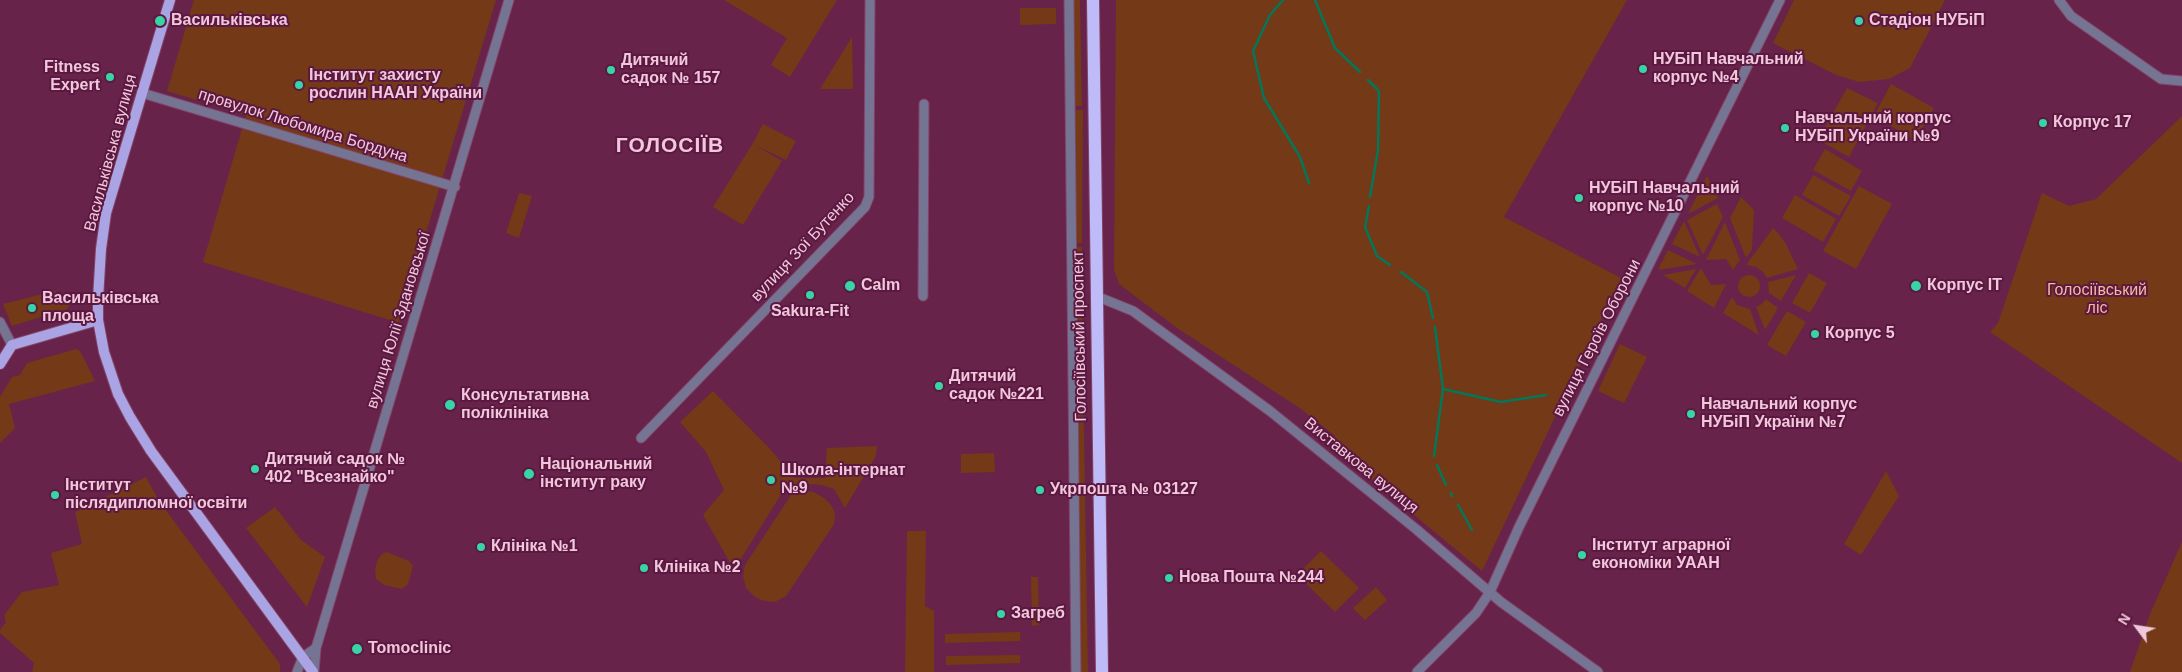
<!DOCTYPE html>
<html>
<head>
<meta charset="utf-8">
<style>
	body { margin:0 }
	#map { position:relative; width:2182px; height:672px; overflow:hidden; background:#67234a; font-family:Arial,sans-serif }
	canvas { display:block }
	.north { position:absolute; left:2112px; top:602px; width:50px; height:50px; -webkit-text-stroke:4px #5b1840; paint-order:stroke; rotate:301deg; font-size:14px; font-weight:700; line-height:20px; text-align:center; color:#f1c7db }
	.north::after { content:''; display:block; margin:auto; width:18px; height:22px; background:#f1c7db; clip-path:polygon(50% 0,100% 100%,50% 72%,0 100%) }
</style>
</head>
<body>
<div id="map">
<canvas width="2182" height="672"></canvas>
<div class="north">N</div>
</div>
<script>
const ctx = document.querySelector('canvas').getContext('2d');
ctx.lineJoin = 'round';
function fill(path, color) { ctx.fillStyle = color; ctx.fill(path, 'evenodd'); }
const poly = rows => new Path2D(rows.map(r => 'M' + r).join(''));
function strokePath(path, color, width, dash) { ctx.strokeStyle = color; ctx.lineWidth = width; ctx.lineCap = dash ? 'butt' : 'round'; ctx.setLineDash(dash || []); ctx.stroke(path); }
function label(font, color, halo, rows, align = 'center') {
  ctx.font = font + ' Arial,sans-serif'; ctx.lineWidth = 4; ctx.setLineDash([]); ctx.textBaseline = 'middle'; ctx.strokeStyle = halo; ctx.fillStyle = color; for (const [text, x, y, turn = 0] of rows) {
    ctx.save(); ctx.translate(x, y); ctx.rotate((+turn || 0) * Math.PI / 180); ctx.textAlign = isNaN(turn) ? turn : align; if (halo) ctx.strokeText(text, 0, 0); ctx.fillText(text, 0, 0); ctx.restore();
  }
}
const green = poly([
	[194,0,496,0,399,323,203,262,246,115,167,91],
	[724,0,837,0,790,77,771,65,787,38],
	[1072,0,1080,0,1082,106,1073,106],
	[1116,0,1627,0,1504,217,1621,278,1482,571,1328,444,1335,436,1301,409,1177,328,1119,284,1114,269],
	[1794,0,1945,0,1910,68,1889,79,1859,82,1836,75,1773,43],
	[1020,8,1056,8,1056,24,1020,25],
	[852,37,853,89,820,89],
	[1891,84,1934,108,1915,140,1874,116],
	[1847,88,1878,103,1849,157,1818,140],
	[1073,110,1083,110,1082,243,1076,243],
	[2182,116,2182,463,1990,332,1998,323,2042,193,2069,206,2096,199],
	[763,124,796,141,786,160,755,145,782,161,743,225,713,207,753,143],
	[1825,149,1862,171,1851,191,1813,170],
	[1813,175,1851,196,1839,216,1802,195],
	[1707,176,1718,198,1688,214],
	[1859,186,1892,204,1856,269,1823,251],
	[519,193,532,196,519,238,506,233],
	[1795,195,1836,219,1823,242,1782,218],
	[1741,197,1754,210,1752,249,1746,258,1730,218],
	[1717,204,1723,217,1703,255,1687,220],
	[1684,221,1700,257,1672,244],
	[1725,222,1740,260,1733,270,1726,259,1706,260],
	[1773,228,1779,234,1786,244,1798,269,1767,278,1763,272,1756,267,1746,265],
	[1075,247,1082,247,1083,371,1076,371],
	[1668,250,1697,264,1658,270],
	[1701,268,1711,285,1726,284,1714,308,1687,291],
	[1696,269,1685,288,1663,275],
	[1809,273,1827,283,1810,313,1792,303],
	'1738 286a11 11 0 1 1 22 0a11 11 0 1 1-22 0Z',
	[1796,275,1781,301,1769,293,1768,282],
	[55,291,70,305,67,309,12,326,3,304],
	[1732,297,1737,305,1750,309,1759,335,1723,313],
	[1766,299,1778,308,1765,330,1756,307,1762,304],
	[1787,311,1806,322,1786,356,1767,345],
	[1620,344,1647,357,1624,403,1598,391],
	[76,349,80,351,95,381,9,404,15,428,0,443,0,397,12,377,20,375,27,363],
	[1083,374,1088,672,1080,672,1076,375],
	[713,391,770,449,795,478,825,478,827,448,877,446,876,456,845,508,834,489,822,485,808,484,785,488,734,570,703,515,724,490,706,452,680,422],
	[994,453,995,472,961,473,961,454],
	[1886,471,1899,496,1861,555,1844,544],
	[146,477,159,501,280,664,280,672,32,672,34,663,0,633,0,630,6,622,4,615,22,592,59,585,51,553,82,544,75,512],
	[802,491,813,492,824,498,831,505,835,513,834,524,786,596,775,602,764,601,755,597,746,588,743,576,745,565,791,495],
	[275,507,301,540,325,557,307,607,246,528],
	[907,531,926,531,925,606,934,611,934,672,905,672],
	[2182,542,2182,672,2130,672,2150,614],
	[1321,551,1359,588,1335,612,1297,575],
	[387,552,409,561,413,566,408,584,402,589,384,585,376,579,375,569,378,559,383,553],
	[1031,577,1038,577,1039,625,1032,626],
	[1376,587,1387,600,1365,620,1353,608],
	[1020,632,1020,641,945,643,945,634],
	[1020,655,1020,663,946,665,946,656]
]);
const stream = poly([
	[1283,0,1270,15,1253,51,1264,98,1300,157,1309,183],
	[1315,0,1335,48,1360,72],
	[1368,80,1379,91,1378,150,1370,197],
	[1369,206,1365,227,1377,256,1390,265],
	[1401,272,1427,292,1433,318],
	[1443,389,1501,402,1546,395],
	[1434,456,1443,389,1435,327],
	[1437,465,1446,485],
	[1451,493,1452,496],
	[1458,505,1472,530]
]);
const minor = poly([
	[1069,0,1076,672],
	[2059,0,2071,16,2161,79,2182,81],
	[142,93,455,187],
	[923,296,924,104],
	[1096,296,1133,311,1270,411,1416,529,1501,602,1598,672],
	[0,322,12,345],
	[641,438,865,207,869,197,870,0],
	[297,672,303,657,316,648],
	[314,672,316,648,509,0],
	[1417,672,1476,613,1490,592,1519,527,1780,0]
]);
const major = poly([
	[170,0,106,213,101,249,98,299,98,320,104,352,118,394,130,417,151,451,313,672],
	[0,364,12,345,98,320]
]);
const highway = poly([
	[1093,0,1102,672]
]);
const markers = [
	[160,21,6,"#38d4a6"],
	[1859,21,5,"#38d4a6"],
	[1643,69,5,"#38d4a6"],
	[611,70,5,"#38d4a6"],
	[110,77,5,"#38d4a6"],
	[299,85,5,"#38d4a6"],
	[2043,123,5,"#38d4a6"],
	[1785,128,5,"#38d4a6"],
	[1579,198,5,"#38d4a6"],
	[850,286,6,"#38d4a6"],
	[1916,286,6,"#38d4a6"],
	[810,295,5,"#38d4a6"],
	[32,308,5,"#38d4a6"],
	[1815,334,5,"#38d4a6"],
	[939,386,5,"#38d4a6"],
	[450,405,6,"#38d4a6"],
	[1691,414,5,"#38d4a6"],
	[255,469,5,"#38d4a6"],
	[529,474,6,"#38d4a6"],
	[771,480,5,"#38d4a6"],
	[1040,490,5,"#38d4a6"],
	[55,495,5,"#38d4a6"],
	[481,547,5,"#38d4a6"],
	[1582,555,5,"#38d4a6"],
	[644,568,5,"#38d4a6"],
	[1169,578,5,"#38d4a6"],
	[1001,614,5,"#38d4a6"],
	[357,649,6,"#38d4a6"]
];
const poiNames = [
	["Васильківська",171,21],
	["Стадіон НУБіП",1869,21],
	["НУБіП Навчальний",1653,60],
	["корпус №4",1653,78],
	["Дитячий",621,61],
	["садок № 157",621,79],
	["Fitness",100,68,"right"],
	["Expert",100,86,"right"],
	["Інститут захисту",309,76],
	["рослин НААН України",309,94],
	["Навчальний корпус",1795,119],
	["НУБіП України №9",1795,137],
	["Корпус 17",2053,123],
	["НУБіП Навчальний",1589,189],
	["корпус №10",1589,207],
	["Calm",861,286],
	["Корпус ІТ",1927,286],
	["Васильківська",42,299],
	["площа",42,317],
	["Sakura-Fit",810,312,"center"],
	["Корпус 5",1825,334],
	["Дитячий",949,377],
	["садок №221",949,395],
	["Консультативна",461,396],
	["поліклініка",461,414],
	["Навчальний корпус",1701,405],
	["НУБіП України №7",1701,423],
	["Дитячий садок №",265,460],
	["402 \"Всезнайко\"",265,478],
	["Національний",540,465],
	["інститут раку",540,483],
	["Школа-інтернат",781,471],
	["№9",781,489],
	["Інститут",65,486],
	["післядипломної освіти",65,504],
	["Укрпошта № 03127",1050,490],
	["Інститут аграрної",1592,546],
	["економіки УААН",1592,564],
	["Клініка №1",491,547],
	["Клініка №2",654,568],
	["Нова Пошта №244",1179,578],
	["Загреб",1011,614],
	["Tomoclinic",368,649]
];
const streetNames = [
	["провулок Любомира Бордуна",303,126,17],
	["Васильківська вулиця",111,153,-75],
	["вулиця Зої Бутенко",803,247,-47],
	["вулиця Юлії Здановської",399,320,-73],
	["Голосіївський проспект",1080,336,-91],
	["вулиця Героїв Оборони",1597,338,-63],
	["Виставкова вулиця",1361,466,39]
];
const parkNames = [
	["Голосіївський",2097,291],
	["ліс",2097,309]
];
const districtNames = [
	["ГОЛОСІЇВ",670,146]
];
fill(green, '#743916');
strokePath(stream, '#047659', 2.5);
strokePath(minor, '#834467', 11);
strokePath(major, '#834467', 12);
strokePath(highway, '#834467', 14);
strokePath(minor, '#767493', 9);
strokePath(major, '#aaa4e5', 10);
strokePath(highway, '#bfbaf8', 12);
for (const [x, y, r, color] of markers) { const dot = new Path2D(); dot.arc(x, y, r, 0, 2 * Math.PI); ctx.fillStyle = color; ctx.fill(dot); strokePath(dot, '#5b1840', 2); }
label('bold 16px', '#f1c7db', '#5b1840', poiNames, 'left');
label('16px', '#f1c7db', '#5b1840', streetNames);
label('16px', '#f4ba9c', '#5b1840', parkNames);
ctx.letterSpacing = '1px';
label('bold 21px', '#f1c7db', '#5b1840', districtNames);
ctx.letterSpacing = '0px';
</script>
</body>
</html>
